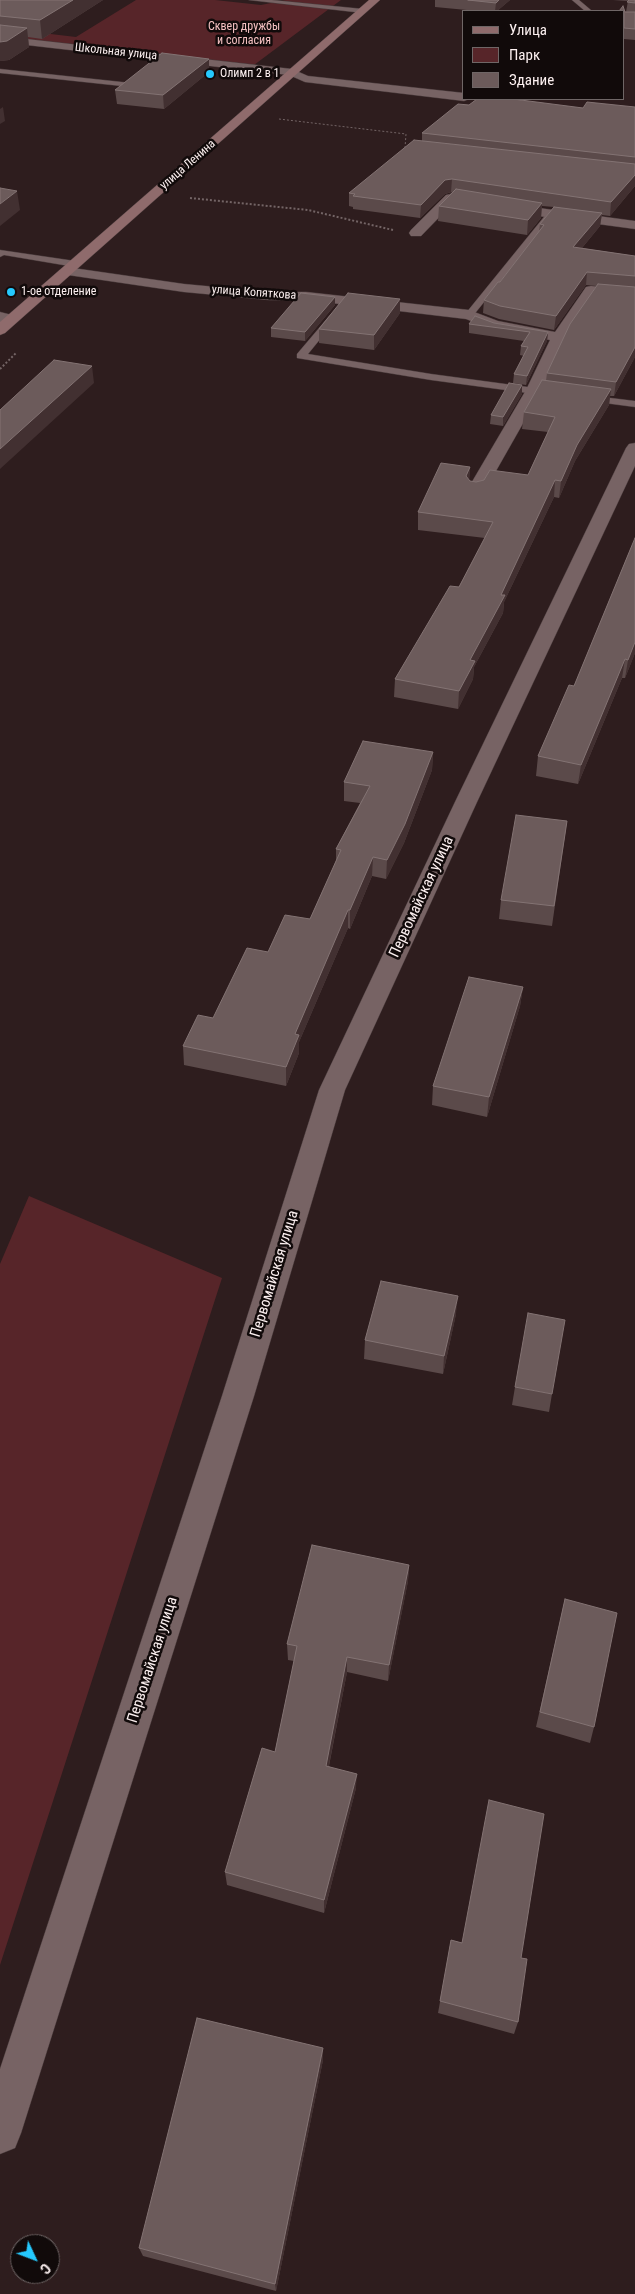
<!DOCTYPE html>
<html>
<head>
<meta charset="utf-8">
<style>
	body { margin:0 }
	#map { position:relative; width:635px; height:2294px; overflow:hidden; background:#2e1d1e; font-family:"Roboto Condensed",sans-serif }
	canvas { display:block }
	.legend { position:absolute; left:462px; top:10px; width:162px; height:90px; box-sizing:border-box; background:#110a0a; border:1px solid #6f6666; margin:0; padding:6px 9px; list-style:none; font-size:15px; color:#fcf0f0 }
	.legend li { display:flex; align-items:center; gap:10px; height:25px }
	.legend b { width:25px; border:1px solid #6f6666 }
	.north { position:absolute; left:10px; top:2234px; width:50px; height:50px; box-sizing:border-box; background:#110a0a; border:1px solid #6f6666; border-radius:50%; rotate:133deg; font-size:14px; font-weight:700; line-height:20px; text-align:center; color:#fcf0f0 }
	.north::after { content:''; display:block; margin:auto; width:18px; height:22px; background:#25c9fe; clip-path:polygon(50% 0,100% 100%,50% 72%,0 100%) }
</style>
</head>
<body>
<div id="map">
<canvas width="635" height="2294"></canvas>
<ul class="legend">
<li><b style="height:6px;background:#8f6b6c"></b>Улица</li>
<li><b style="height:14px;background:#572529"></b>Парк</li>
<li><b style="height:14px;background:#6c5b5b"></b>Здание</li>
</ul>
<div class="north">С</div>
</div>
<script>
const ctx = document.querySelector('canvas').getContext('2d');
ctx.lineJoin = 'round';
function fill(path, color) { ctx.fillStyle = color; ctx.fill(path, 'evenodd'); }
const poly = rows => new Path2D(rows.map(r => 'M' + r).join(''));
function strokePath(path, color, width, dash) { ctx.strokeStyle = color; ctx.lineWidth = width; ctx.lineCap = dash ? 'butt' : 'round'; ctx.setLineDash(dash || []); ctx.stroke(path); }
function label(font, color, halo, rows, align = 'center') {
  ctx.font = font + ' "Roboto Condensed",sans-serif'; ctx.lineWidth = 5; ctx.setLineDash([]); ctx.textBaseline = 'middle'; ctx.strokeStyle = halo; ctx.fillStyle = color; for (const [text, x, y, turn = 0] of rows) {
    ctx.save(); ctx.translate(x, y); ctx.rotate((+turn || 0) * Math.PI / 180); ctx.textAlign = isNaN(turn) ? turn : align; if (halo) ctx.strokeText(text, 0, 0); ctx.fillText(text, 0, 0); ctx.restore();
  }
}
const green = poly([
	[136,0,215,0,261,5,286,0,341,0,254,65,0,37,0,28,76,37],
	[29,1196,222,1278,0,1965,0,1264]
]);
const pathFar1 = poly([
	[279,119,406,134,405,148]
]);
const path = poly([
	[190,198,308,210,393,230],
	[0,369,16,353]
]);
const service = poly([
	[249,0,272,0,363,9,366,11,363,13,249,0],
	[572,0,579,0,592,11,585,11,572,0],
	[0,69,131,83,135,85,131,87,0,73,0,69],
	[548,212,555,214,472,317,466,317,466,313,548,212],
	[0,250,75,261,80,264,75,267,4,255,0,257,0,250],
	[334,313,339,316,308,354,431,374,550,390,555,393,550,396,431,380,297,358,297,354,331,314,334,313],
	[586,395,635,401,635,407,582,400,582,396,586,395]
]);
const minor = poly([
	[0,36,292,69,308,76,464,93,464,99,469,99,464,101,305,82,289,75,0,42,0,36],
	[451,194,479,197,502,203,635,221,635,229,501,211,478,205,454,202,421,236,411,236,409,233,411,230,446,195,451,194],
	[66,267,184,284,270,292,306,292,469,310,498,321,555,332,586,287,591,286,635,291,635,299,595,295,567,337,542,390,484,492,481,496,475,497,469,496,466,492,526,390,550,340,494,330,466,319,306,300,270,300,184,292,61,274,59,271,66,267],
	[635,443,635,466,477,802,345,1090,254,1396,21,2133,15,2148,0,2154,0,2069,222,1396,319,1090,455,802,626,448,629,444,635,443]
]);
const tertiary = poly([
	[0,312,16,316,19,319,16,322,11,324,0,322,0,312]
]);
const secondary = poly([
	[369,0,380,0,5,333,0,335,0,322,369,0]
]);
const wall = poly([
	[0,0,103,0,42,39,28,37,29,47,9,60,0,61],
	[435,0,510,0,497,11,477,11,435,7],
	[613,0,635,0,635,40,624,39,624,11,626,12,628,1],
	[209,59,209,72,164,109,117,104,115,90],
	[469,105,583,108,635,107,635,186,610,216,602,215,600,226,582,248,635,256,635,357,614,396,610,396,609,405,575,461,559,498,554,497,504,602,503,613,474,667,473,679,458,709,394,697,395,679,459,587,485,538,418,530,418,512,470,467,469,480,470,481,476,482,528,475,548,432,522,429,524,412,546,381,547,373,596,286,586,285,554,330,499,319,483,313,484,300,500,282,539,232,540,224,554,207,542,206,541,218,527,235,438,221,439,206,452,192,445,194,420,218,353,209,353,207,349,206,349,193,422,141,422,133],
	[335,297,335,305,305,341,271,337,271,328],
	[400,313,374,350,319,343,319,329],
	[494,323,548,332,547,341,526,385,513,383,514,374,524,356,520,355,521,346,524,341,469,333,469,324],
	[522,385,522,394,503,426,490,424,491,415],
	[635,538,635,653,625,678,622,678,578,784,536,776,538,756,574,686],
	[433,752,432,770,404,843,386,879,372,876,350,929,348,928,299,1042,299,1053,286,1086,184,1065,183,1046,213,1018,268,952,310,919,336,861,336,849,360,803,344,801,344,782],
	[567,821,552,926,499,919,501,900],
	[523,987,520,1006,487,1117,432,1105,433,1086],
	[456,1314,443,1374,364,1359,365,1340],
	[515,1387,552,1394,549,1412,512,1405],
	[409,1565,408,1581,388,1681,347,1672,329,1766,356,1788,324,1913,227,1885,225,1872,275,1752,294,1661,288,1660,287,1644],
	[565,1599,594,1727,590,1743,536,1727],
	[451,1940,521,1958,518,2022,514,2034,438,2013],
	[323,2048,323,2060,276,2291,143,2256,139,2248]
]);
const shadedWall = poly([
	[73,0,103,0,42,39,40,20],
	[499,0,510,0,497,11,495,11,496,3],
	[27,28,29,47,9,60,0,61,0,42],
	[209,59,209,72,164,109,163,95],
	[3,107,5,121,0,124,0,109],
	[635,175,635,186,610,216,611,202],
	[452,179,451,192,445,194,420,218,421,205,445,180],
	[17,191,20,210,0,226,0,204],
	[542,203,541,218,527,235,528,220],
	[602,213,600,226,572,260,573,247],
	[587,272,586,285,554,330,556,316],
	[335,297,335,305,305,341,305,332],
	[400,299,400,313,374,350,374,335],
	[548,332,547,341,526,385,527,376],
	[635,347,635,357,614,396,616,382],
	[92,366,94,383,0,469,0,449],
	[522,385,522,394,503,426,503,417],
	[611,389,609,405,575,461,559,498,561,481,577,445],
	[470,467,469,484,466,476],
	[555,480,554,497,504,602,503,613,474,667,473,679,458,709,459,691,470,660],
	[635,642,635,653,625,678,628,660],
	[625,659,622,678,578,784,581,765],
	[433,752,432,770,404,843,386,879,387,860],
	[373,857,372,876,350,929,350,910],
	[348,910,348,928,299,1042,299,1053,286,1086,286,1067,295,1034],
	[523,987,520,1006,487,1117,489,1097],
	[458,1296,456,1314,443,1374,444,1356],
	[409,1565,408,1581,388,1681,389,1665],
	[347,1657,347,1672,326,1780,326,1766],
	[357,1774,356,1788,324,1913,324,1900],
	[323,2048,323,2060,276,2291,275,2284]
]);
const building = poly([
	[0,0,73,0,40,20,0,16,0,0],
	[468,0,499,0,496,3,468,0],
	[629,0,635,0,635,3,627,2,629,0],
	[623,6,625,12,635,12,635,29,624,28,624,11,619,11,623,6],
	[0,25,27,28,7,41,0,42,0,25],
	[162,53,209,59,163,95,115,90,162,53],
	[477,99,513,99,583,108,587,102,635,107,635,157,422,133,458,104,469,105,477,99],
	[414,140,635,164,635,175,611,202,452,179,445,180,421,205,353,196,355,194,349,193,414,140],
	[0,188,17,191,0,204,0,188],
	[456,189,542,203,528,220,439,206,456,189],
	[554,207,602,213,573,247,635,256,635,276,587,272,556,316,500,306,484,300,498,282,500,282,544,225,540,224,554,207],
	[598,284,635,287,635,347,616,382,547,373,570,324,598,284],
	[301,293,335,297,305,332,271,328,301,293],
	[348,293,400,299,374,335,319,329,348,293],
	[475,316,494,323,548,332,527,376,514,374,528,347,521,346,530,332,469,324,475,316],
	[54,360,92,366,0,449,0,410,54,360],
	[542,380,611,389,577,445,561,481,555,480,501,595,505,595,470,660,475,661,459,691,395,679,450,586,459,587,493,522,418,512,441,463,470,467,466,476,470,481,476,482,484,480,490,470,528,475,555,417,524,412,542,380],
	[509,383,522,385,503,417,491,415,509,383],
	[635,538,635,642,628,660,625,659,581,765,538,756,569,685,574,686,635,538],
	[363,741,433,752,405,824,387,860,373,857,350,910,348,910,295,1034,299,1035,286,1067,183,1046,198,1015,213,1018,247,948,268,952,285,915,310,919,341,850,336,849,370,786,344,782,363,741],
	[516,815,567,821,554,906,501,900,516,815],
	[469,977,523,987,489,1097,433,1086,469,977],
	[381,1281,458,1296,444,1356,365,1340,381,1281],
	[528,1313,565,1320,552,1394,515,1387,528,1313],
	[312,1545,409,1565,389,1665,347,1657,326,1766,357,1774,324,1900,225,1872,262,1748,275,1752,297,1646,287,1644,312,1545],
	[565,1599,617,1613,594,1727,540,1712,565,1599],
	[489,1800,544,1814,521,1958,527,1959,518,2022,440,2001,451,1940,462,1943,489,1800],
	[197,2018,323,2048,275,2284,139,2248,197,2018]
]);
const markers = [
	[210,74,5,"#25c9fe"],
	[11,292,5,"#25c9fe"]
];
const farParknames = [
	["Сквер дружбы",244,27],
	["и согласия",244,41]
];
const farStreetnames = [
	["Школьная улица",116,52,6],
	["улица Ленина",188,165,-41],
	["улица Копяткова",254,293,4]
];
const farPoinames = [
	["Олимп 2 в 1",220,74],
	["1-ое отделение",21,292]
];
const streetNames = [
	["Первомайская улица",422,897,-65],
	["Первомайская улица",275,1274,-73],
	["Первомайская улица",153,1660,-72]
];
fill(green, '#572529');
strokePath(service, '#483a3b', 1);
strokePath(minor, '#483a3b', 1);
strokePath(tertiary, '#483a3b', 1);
strokePath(secondary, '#483a3b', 1);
strokePath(pathFar1, '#736465', 1, [2, 2]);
strokePath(path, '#736465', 2, [2, 2]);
fill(service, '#776364');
fill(minor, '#776364');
fill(tertiary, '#776364');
fill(secondary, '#8f6b6c');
fill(wall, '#5b4a4a');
fill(shadedWall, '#423031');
fill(building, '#6c5b5b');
strokePath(building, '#837373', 1);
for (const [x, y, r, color] of markers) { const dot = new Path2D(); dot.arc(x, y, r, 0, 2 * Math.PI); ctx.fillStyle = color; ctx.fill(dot); strokePath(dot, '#110a0a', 2); }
label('12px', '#f4c0c1', '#110a0a', farParknames);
label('12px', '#fcf0f0', '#110a0a', farStreetnames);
label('12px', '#fcf0f0', '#110a0a', farPoinames, 'left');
label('15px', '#fcf0f0', '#110a0a', streetNames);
</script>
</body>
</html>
